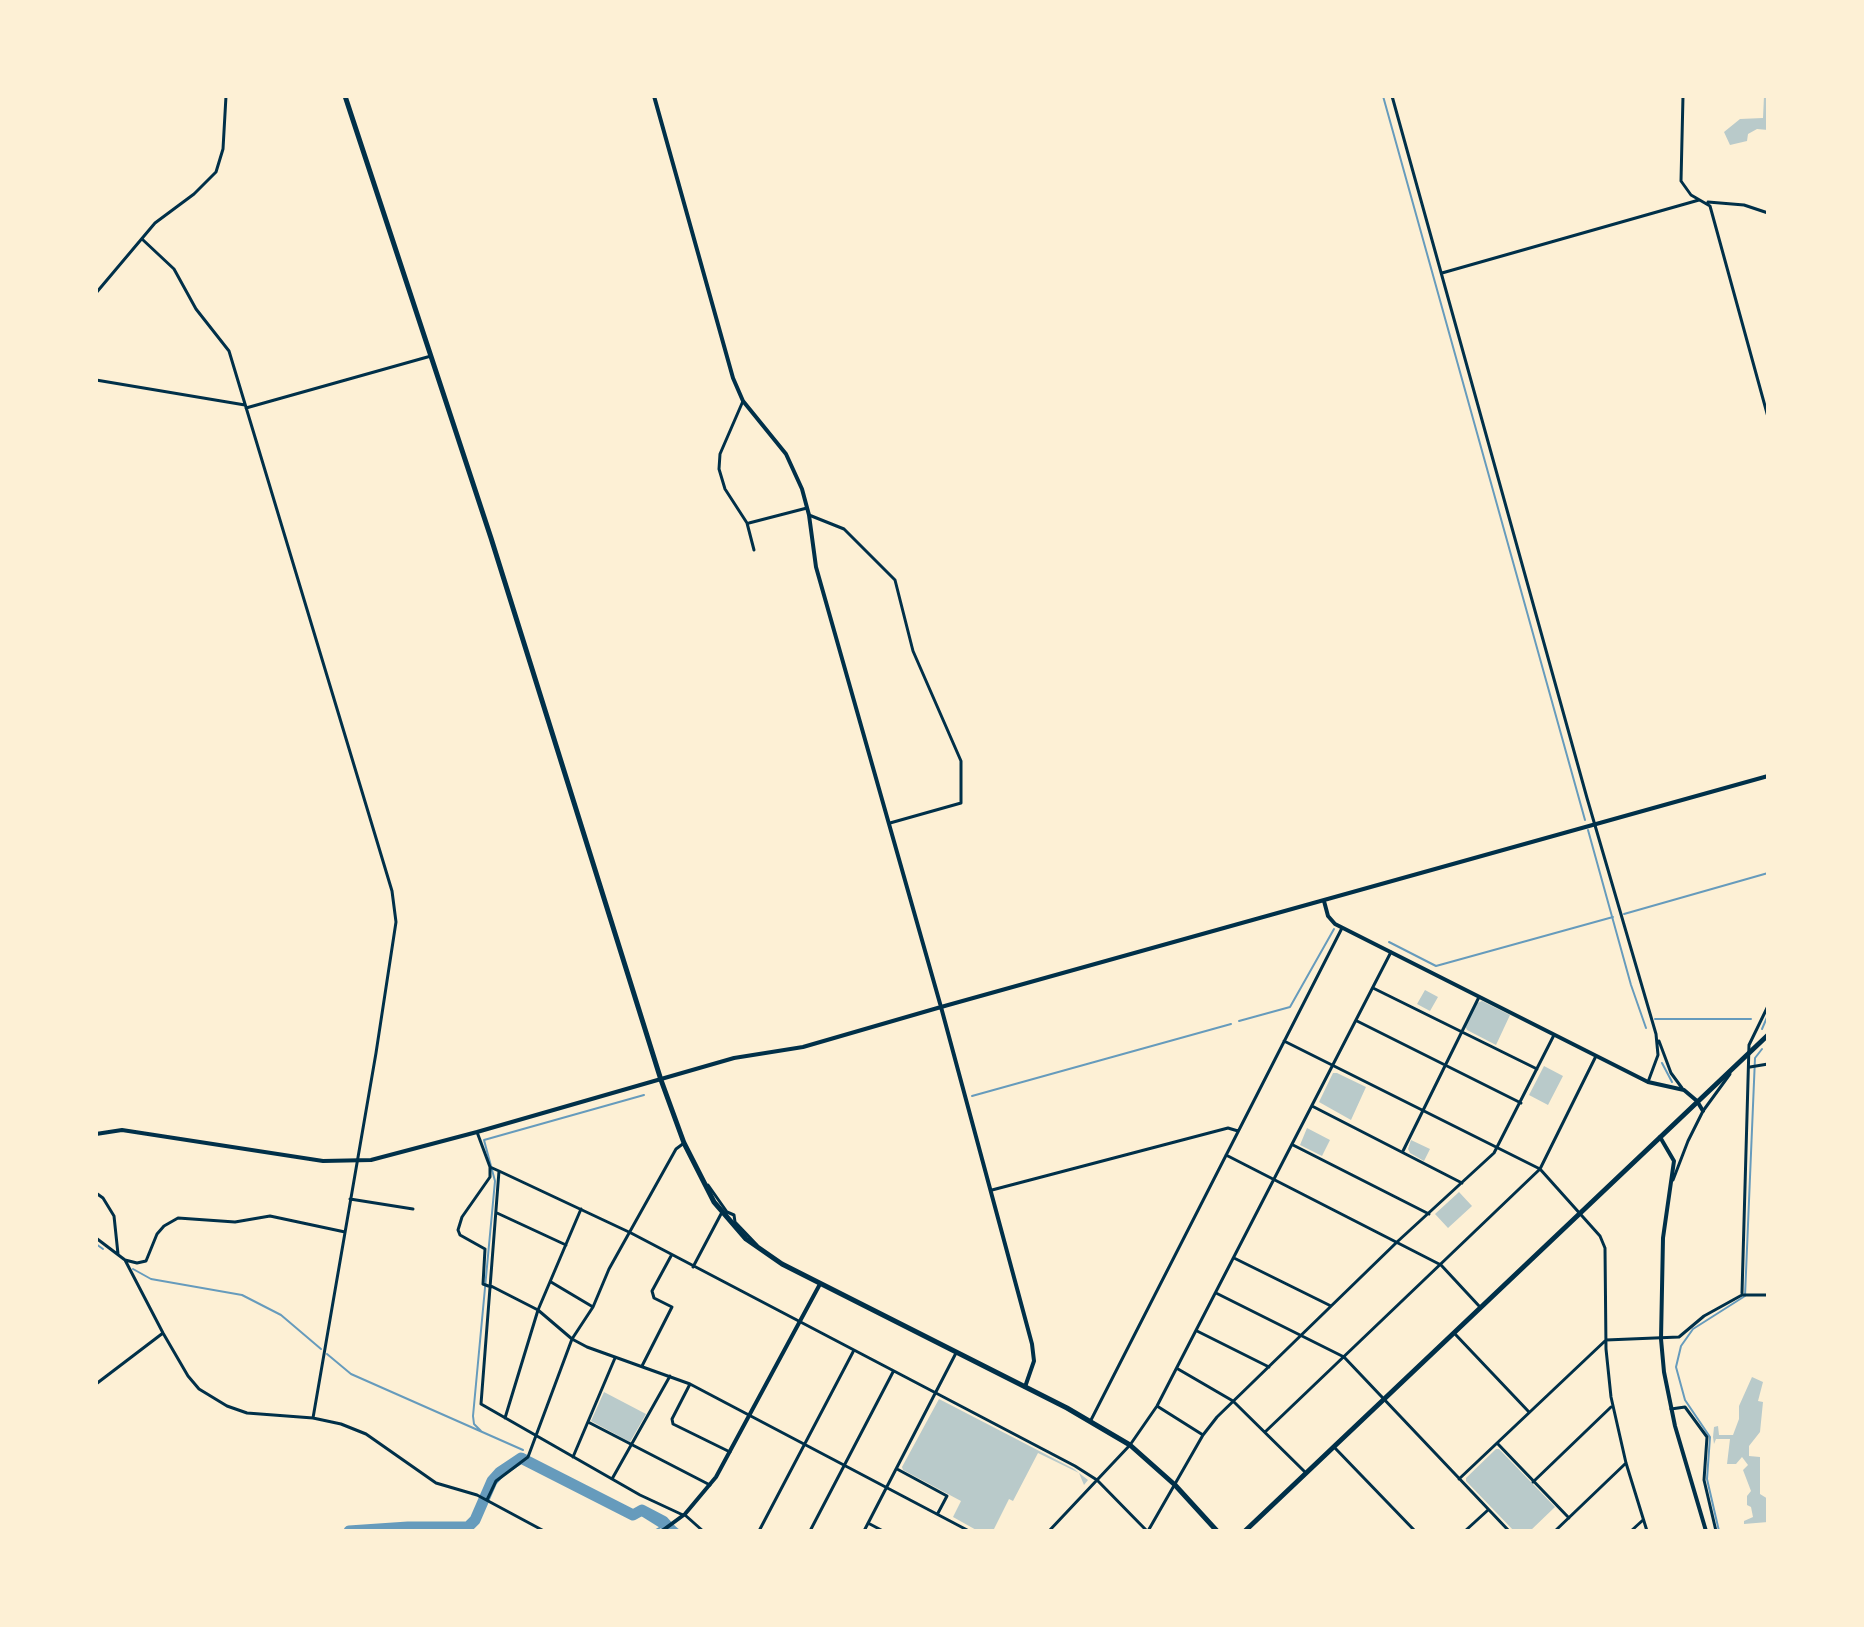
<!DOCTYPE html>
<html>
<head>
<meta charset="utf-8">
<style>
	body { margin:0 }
	#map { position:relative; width:1864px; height:1627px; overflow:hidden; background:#fdf0d5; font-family:Spectral,serif }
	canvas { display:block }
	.frame { position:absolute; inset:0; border:98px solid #fdf0d5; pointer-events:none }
</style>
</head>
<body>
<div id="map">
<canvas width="1864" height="1627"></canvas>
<div class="frame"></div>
</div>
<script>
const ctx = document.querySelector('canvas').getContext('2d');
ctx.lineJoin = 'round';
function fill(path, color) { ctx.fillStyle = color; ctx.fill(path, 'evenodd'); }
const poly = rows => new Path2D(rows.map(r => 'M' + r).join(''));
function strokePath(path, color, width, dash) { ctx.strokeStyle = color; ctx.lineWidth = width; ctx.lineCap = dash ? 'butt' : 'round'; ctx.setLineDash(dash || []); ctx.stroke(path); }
const green = poly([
	[1764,96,1768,96,1768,130,1757,129,1748,134,1747,141,1730,145,1724,132,1740,119,1763,118],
	[1425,990,1438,997,1430,1011,1417,1004],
	[1482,1001,1510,1015,1496,1045,1467,1030,1465,1026,1477,1003],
	[1544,1066,1563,1076,1548,1105,1529,1095],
	[1333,1073,1337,1073,1366,1087,1351,1120,1319,1102],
	[1307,1128,1330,1140,1322,1156,1300,1145],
	[1411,1140,1430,1149,1424,1161,1410,1153,1408,1149],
	[1459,1192,1472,1206,1448,1228,1435,1214],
	[1752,1377,1763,1382,1758,1401,1763,1402,1760,1432,1749,1446,1749,1456,1760,1457,1760,1494,1768,1499,1768,1522,1744,1524,1744,1521,1753,1517,1751,1507,1747,1505,1747,1496,1751,1491,1743,1470,1748,1465,1742,1457,1736,1464,1727,1464,1730,1439,1716,1439,1714,1444,1713,1437,1714,1427,1718,1426,1719,1435,1733,1435,1739,1419,1739,1406],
	[604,1392,646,1414,630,1442,591,1421],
	[939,1399,1074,1469,1088,1480,1084,1485,1079,1473,1038,1453,1013,1501,1009,1499,993,1531,978,1531,953,1517,961,1501,903,1470,902,1467],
	[1496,1449,1499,1449,1555,1507,1530,1531,1514,1531,1466,1481,1466,1478]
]);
const water = poly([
	[645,1507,661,1515,680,1530,665,1531,641,1516]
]);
const stream = poly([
	[1383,96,1585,820],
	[1588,830,1631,985,1646,1028],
	[1624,914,1768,873],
	[1389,942,1436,966,1613,917],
	[1655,1019,1751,1019],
	[1239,1021,1290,1007,1334,929],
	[1762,1029,1768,1015],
	[1662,1063,1672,1082],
	[972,1096,1231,1024],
	[96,1244,103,1249],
	[133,1269,151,1279,242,1295,281,1315,321,1349],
	[327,1354,351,1374,523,1450],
	[481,1431,474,1424,473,1416,495,1181,484,1140,644,1095],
	[654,1531,661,1527],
	[1719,1531,1707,1479,1710,1437,1685,1400,1676,1367,1681,1346,1693,1329,1745,1296,1755,1058,1762,1049]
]);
const river = poly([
	[349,1531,408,1527,468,1527,475,1520,492,1481,500,1472,521,1458,633,1515,642,1510,663,1521,672,1531]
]);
const minor = poly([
	[1392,96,1587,798,1656,1034,1658,1055,1648,1082],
	[1683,96,1681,181,1691,195,1710,206,1768,417],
	[1708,202,1744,205,1768,213],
	[1442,273,1699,200],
	[96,293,155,223,194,194,216,172,223,149,226,96],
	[96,380,245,405],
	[743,401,720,454,719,469,725,489,747,523,754,550],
	[246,408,431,356],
	[809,515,844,529,895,580,913,651,961,761,961,803,890,823],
	[749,523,807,508],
	[1373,988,1537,1069],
	[1357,1021,1521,1103],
	[1284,1041,1540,1169,1600,1236,1605,1248,1606,1349,1611,1397,1626,1463,1647,1531],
	[1659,1041,1671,1073,1682,1088],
	[1750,1067,1768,1064],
	[1312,1106,1462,1183],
	[477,1132,490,1167,499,1171,481,1404,640,1495,683,1515],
	[1293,1145,1429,1214],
	[1403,1151,1479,997],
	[1226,1155,1441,1265,1480,1307],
	[490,1167,490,1177,462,1217,458,1230,460,1235,485,1249,483,1284,491,1287],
	[499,1171,631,1233,1075,1466,1097,1480,1147,1531],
	[1673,1180,1688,1141,1703,1111,1730,1074],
	[708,1185,727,1212,734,1215,735,1222,757,1245],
	[992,1190,1228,1128,1238,1131],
	[96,1193,103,1198,114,1216,118,1254],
	[350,1199,413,1209],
	[497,1213,566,1245],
	[96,1238,125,1260,137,1263,146,1261,157,1234,164,1226,178,1218,235,1222,270,1216,345,1232],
	[1234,1258,1331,1306],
	[125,1260,163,1333,188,1376,199,1389,227,1406,247,1413,313,1418,376,1053,396,922,392,891,229,351,196,309,174,269,142,239],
	[693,1267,721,1214],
	[551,1282,593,1307],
	[491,1286,538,1310,572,1339,587,1347,690,1384,969,1531],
	[1216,1293,1344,1357,1509,1531],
	[1742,1293,1749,1045,1768,1006],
	[1197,1331,1269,1367],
	[1455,1334,1529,1412],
	[642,1366,672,1307,654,1298,652,1291,671,1256],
	[1178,1369,1233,1401,1306,1473],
	[96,1384,163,1333],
	[690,1384,672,1419,673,1424,730,1452],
	[1157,1406,1203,1435],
	[1671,1409,1685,1407,1707,1437,1704,1480,1716,1531],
	[313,1418,341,1424,366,1434,436,1483,477,1495,544,1531],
	[505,1418,538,1310,581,1209],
	[1091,1420,1342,928],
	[588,1422,710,1485],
	[1265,1432,1540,1169,1596,1056],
	[1497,1443,1569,1518],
	[1334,1447,1415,1531],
	[573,1457,615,1358],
	[897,1469,947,1496,938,1513],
	[612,1479,670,1376],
	[1459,1479,1606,1340,1679,1337,1704,1316,1742,1295,1768,1295],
	[1533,1482,1611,1407],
	[487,1500,496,1481,528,1457,572,1339,593,1307,609,1269,676,1149,684,1143],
	[685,1515,703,1531],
	[868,1523,883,1531],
	[759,1531,853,1352],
	[810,1531,893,1372],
	[864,1531,956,1353],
	[1049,1531,1130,1445,1157,1406,1391,952],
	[1148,1531,1203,1435,1217,1417,1397,1242,1494,1153,1554,1035],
	[1465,1531,1488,1510],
	[1555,1531,1626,1463],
	[1631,1531,1643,1520]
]);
const tertiary = poly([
	[654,96,733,378,743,401,786,454,802,489,809,515,816,567,941,1007,1768,776],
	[1324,901,1328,916,1335,924,1648,1082,1684,1090,1697,1101,1703,1111],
	[96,1134,122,1130,323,1161,371,1160,477,1132,734,1058,803,1047,941,1007,1032,1344,1034,1361,1025,1387],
	[1660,1137,1674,1161,1663,1238,1661,1339,1664,1372,1675,1426,1706,1531],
	[662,1531,685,1514,716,1477,820,1284]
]);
const primary = poly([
	[345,96,491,538,661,1080,684,1143,714,1202,746,1239,782,1264,1067,1408,1130,1445,1175,1485,1217,1531],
	[1245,1531,1768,1035]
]);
fill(green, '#b9caca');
fill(water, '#669bbc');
strokePath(stream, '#669bbc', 2);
strokePath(river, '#669bbc', 11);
strokePath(minor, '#003049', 3);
strokePath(tertiary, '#003049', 4);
strokePath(primary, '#003049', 5);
</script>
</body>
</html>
